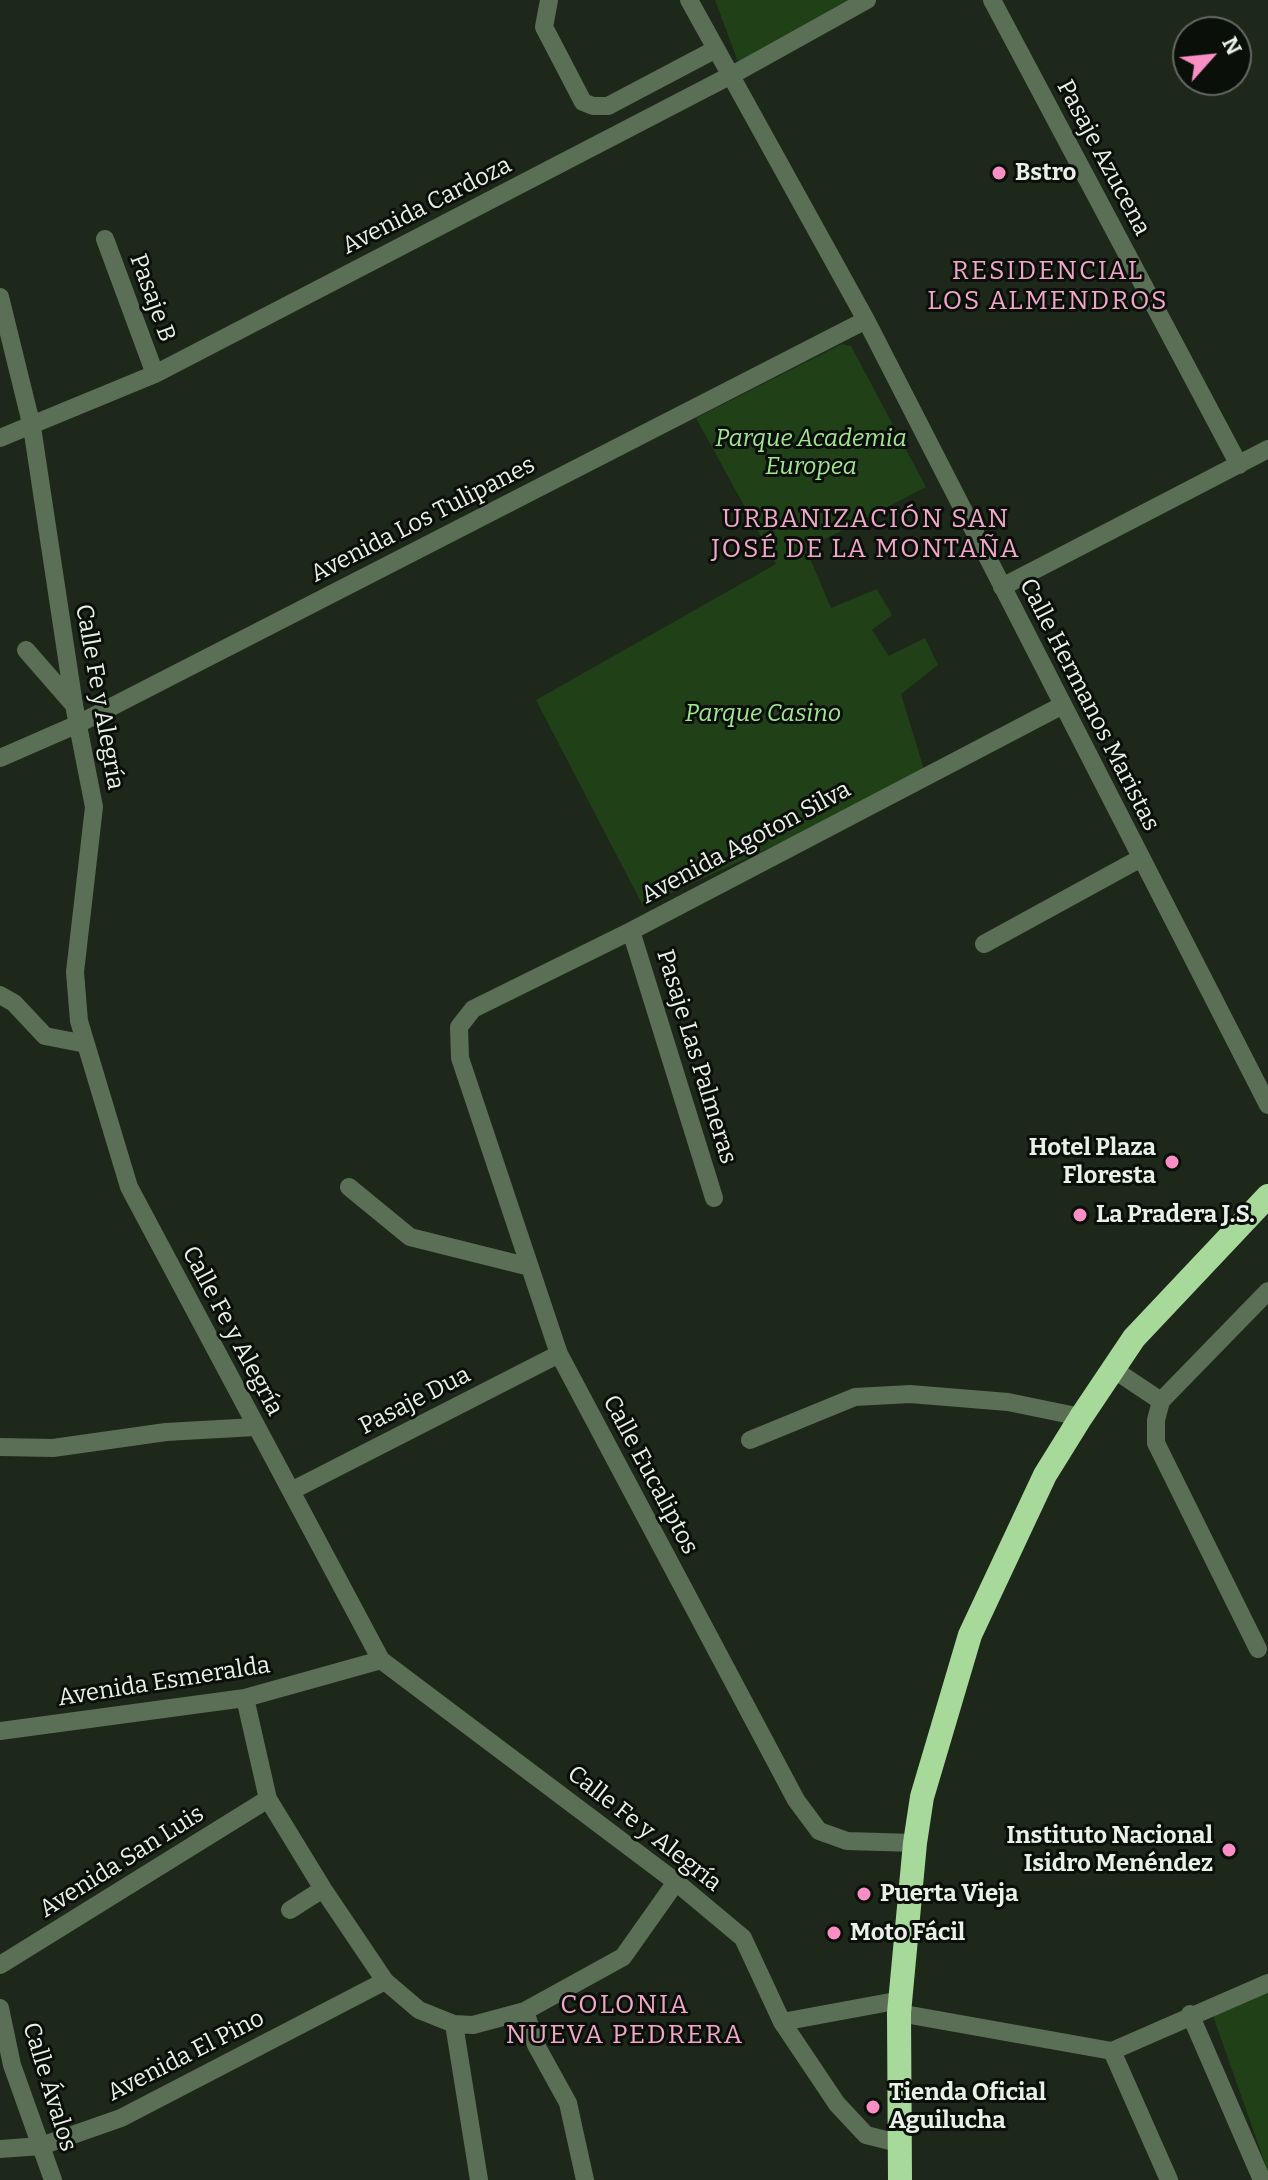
<!DOCTYPE html>
<html>
<head>
<meta charset="utf-8">
<style>
	body { margin:0 }
	#map { position:relative; width:1268px; height:2180px; overflow:hidden; background:#1d271a; font-family:Bitter,serif }
	canvas { display:block }
	.north { position:absolute; left:1172px; top:16px; width:80px; height:80px; box-sizing:border-box; background:#0a0f09; border:2px solid #636962; border-radius:50%; rotate:63deg; font-size:22px; font-weight:700; line-height:32px; text-align:center; color:#e9f0e7 }
	.north::after { content:''; display:block; margin:auto; width:28px; height:36px; background:#fb8fc5; clip-path:polygon(50% 0,100% 100%,50% 72%,0 100%) }
</style>
</head>
<body>
<div id="map">
<canvas width="1268" height="2180"></canvas>
<div class="north">N</div>
</div>
<script>
const ctx = document.querySelector('canvas').getContext('2d');
ctx.lineJoin = 'round';
function fill(path, color) { ctx.fillStyle = color; ctx.fill(path, 'evenodd'); }
const poly = rows => new Path2D(rows.map(r => 'M' + r).join(''));
function strokePath(path, color, width, dash) { ctx.strokeStyle = color; ctx.lineWidth = width; ctx.lineCap = dash ? 'butt' : 'round'; ctx.setLineDash(dash || []); ctx.stroke(path); }
function label(font, color, halo, rows, align = 'center') {
  ctx.font = font + ' Bitter,serif'; ctx.lineWidth = 6; ctx.setLineDash([]); ctx.textBaseline = 'middle'; ctx.strokeStyle = halo; ctx.fillStyle = color; for (const [text, x, y, turn = 0] of rows) {
    ctx.save(); ctx.translate(x, y); ctx.rotate((+turn || 0) * Math.PI / 180); ctx.textAlign = isNaN(turn) ? turn : align; if (halo) ctx.strokeText(text, 0, 0); ctx.fillText(text, 0, 0); ctx.restore();
  }
}
const green = poly([
	[715,0,870,0,741,70],
	[842,344,851,346,926,487,806,549,831,608,877,589,892,615,872,630,889,656,925,638,938,665,901,694,926,776,643,906,536,700,776,564,696,418],
	[1268,1992,1268,2172,1212,2013]
]);
const minor = poly([
	[549,0,544,27,583,102,593,106,608,106,716,49],
	[689,0,866,320,1268,1105],
	[992,0,1239,465],
	[105,239,155,374],
	[0,297,32,427,74,705,94,807,75,972,79,1021,129,1187,381,1660,676,1882,743,1938,782,2022,837,2104,866,2135,898,2143],
	[0,438,155,374,741,70,867,0],
	[1002,587,1268,449],
	[26,650,74,705],
	[0,758,78,724,866,320],
	[631,931,714,1198],
	[984,944,1141,858],
	[0,995,14,1003,45,1036,86,1044],
	[349,1187,410,1237,530,1267],
	[1113,1369,1161,1401],
	[750,1440,855,1397,910,1394,1008,1402,1081,1417],
	[0,1447,53,1448,166,1432,255,1427],
	[293,1490,559,1354],
	[1258,1649,1156,1443,1156,1420,1161,1401,1268,1291],
	[245,1698,268,1799,323,1889,385,1981,419,2010,454,2024,473,2025,525,2011,623,1957,676,1882],
	[0,1731,245,1698,381,1660],
	[915,1843,847,1841,819,1831,796,1800,559,1354,460,1058,459,1027,473,1009,631,931,1061,706],
	[290,1910,323,1889],
	[0,1965,268,1799],
	[0,2008,12,2065,53,2180],
	[525,2011,536,2045,568,2103,585,2180],
	[899,2013,1112,2051,1268,1983],
	[1190,2014,1262,2180],
	[782,2022,901,2000],
	[454,2024,479,2180],
	[1112,2051,1169,2180],
	[0,2149,41,2146,121,2118,385,1981]
]);
const highway = poly([
	[900,2180,899,2013,915,1843,922,1797,970,1635,1045,1475,1081,1417,1134,1338,1268,1196]
]);
const markers = [
	[999,173,8,"#fb8fc5"],
	[1172,1162,8,"#fb8fc5"],
	[1080,1215,8,"#fb8fc5"],
	[1229,1850,8,"#fb8fc5"],
	[864,1894,8,"#fb8fc5"],
	[834,1933,8,"#fb8fc5"],
	[873,2107,8,"#fb8fc5"]
];
const streetNames = [
	["Pasaje Azucena",1103,158,62],
	["Avenida Cardoza",427,206,-27],
	["Pasaje B",152,298,70],
	["Avenida Los Tulipanes",423,520,-27],
	["Calle Fe y Alegría",99,697,80],
	["Calle Hermanos Maristas",1089,705,63],
	["Avenida Agoton Silva",746,843,-28],
	["Pasaje Las Palmeras",696,1057,73],
	["Calle Fe y Alegría",232,1331,62],
	["Pasaje Dua",415,1401,-27],
	["Calle Eucaliptos",650,1475,62],
	["Avenida Esmeralda",164,1682,-9],
	["Calle Fe y Alegría",644,1829,38],
	["Avenida San Luis",122,1862,-32],
	["Avenida El Pino",186,2056,-27],
	["Calle Ávalos",49,2087,73]
];
const poiNames = [
	["Bstro",1015,173],
	["Hotel Plaza",1156,1148,"right"],
	["Floresta",1156,1176,"right"],
	["La Pradera J.S.",1096,1215],
	["Instituto Nacional",1213,1836,"right"],
	["Isidro Menéndez",1213,1864,"right"],
	["Puerta Vieja",880,1894],
	["Moto Fácil",850,1933],
	["Tienda Oficial",889,2093],
	["Aguilucha",889,2121]
];
const parkNames = [
	["Parque Academia",811,439],
	["Europea",811,467],
	["Parque Casino",763,714]
];
const neighbourhoodNames = [
	["RESIDENCIAL",1048,272],
	["LOS ALMENDROS",1048,302],
	["URBANIZACIÓN SAN",866,520],
	["JOSÉ DE LA MONTAÑA",866,550],
	["COLONIA",625,2006],
	["NUEVA PEDRERA",625,2036]
];
fill(green, '#204017');
strokePath(minor, '#5b6f56', 18);
strokePath(highway, '#a7d99a', 24);
for (const [x, y, r, color] of markers) { const dot = new Path2D(); dot.arc(x, y, r, 0, 2 * Math.PI); ctx.fillStyle = color; ctx.fill(dot); strokePath(dot, '#0a0f09', 3); }
label('24px', '#e9f0e7', '#0a0f09', streetNames);
label('bold 24px', '#e9f0e7', '#0a0f09', poiNames, 'left');
label('italic 24px', '#a2e591', '#0a0f09', parkNames);
ctx.letterSpacing = '2px';
label('26px', '#f2a6ca', '#0a0f09', neighbourhoodNames);
ctx.letterSpacing = '0px';
</script>
</body>
</html>
